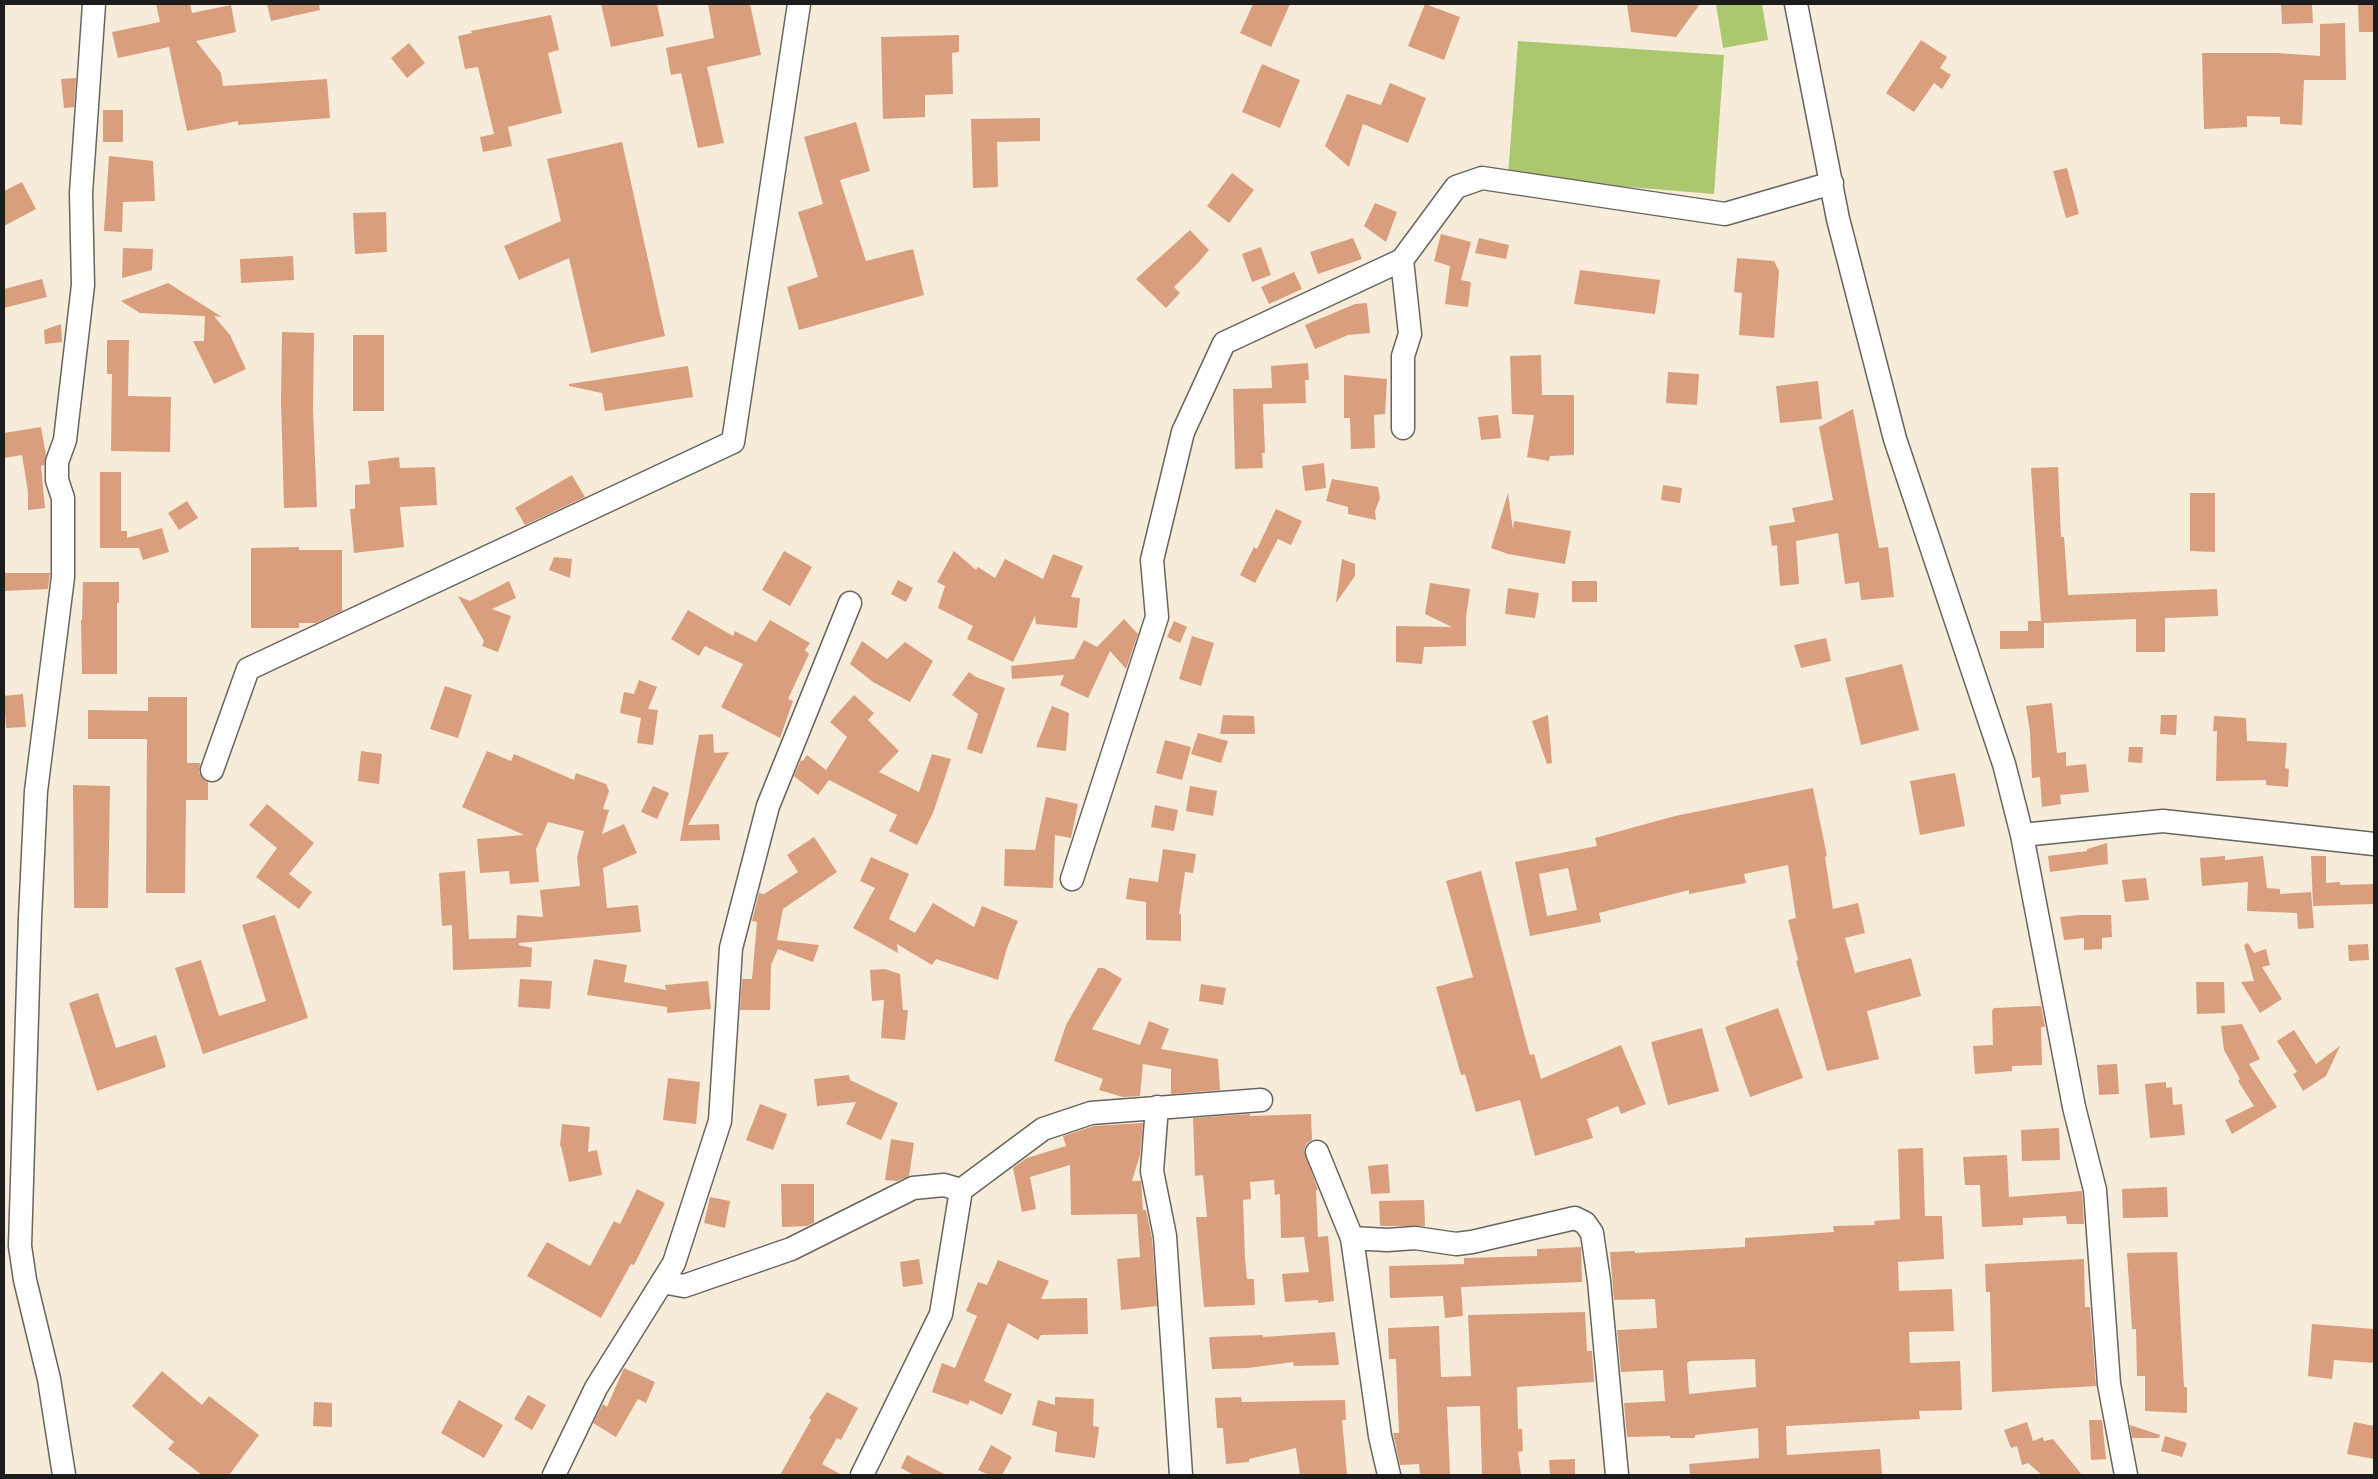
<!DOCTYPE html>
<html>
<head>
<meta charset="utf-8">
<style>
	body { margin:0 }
	#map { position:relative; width:2378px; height:1479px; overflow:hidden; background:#f6ecd9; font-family:"Gochi Hand",sans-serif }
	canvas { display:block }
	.frame { position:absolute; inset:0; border:5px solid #1c1c1c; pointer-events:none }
</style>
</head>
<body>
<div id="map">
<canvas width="2378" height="1479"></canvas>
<div class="frame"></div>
</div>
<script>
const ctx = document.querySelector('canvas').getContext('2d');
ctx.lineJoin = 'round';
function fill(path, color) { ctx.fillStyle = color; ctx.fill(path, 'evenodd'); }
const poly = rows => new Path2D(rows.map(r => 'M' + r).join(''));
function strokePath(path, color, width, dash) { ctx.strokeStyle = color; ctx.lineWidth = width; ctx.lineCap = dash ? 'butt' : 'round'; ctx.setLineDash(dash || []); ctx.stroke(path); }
const green = poly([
	[1716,4,1762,4,1768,40,1723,48],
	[1518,41,1724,55,1714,194,1508,177]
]);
const building = poly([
	[156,4,190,4,192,13,231,5,236,32,196,41,221,73,223,86,327,79,330,118,238,125,238,121,187,131,169,47,118,58,112,32,160,22],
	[267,4,319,4,320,10,271,21],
	[601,4,657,4,664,36,611,47],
	[708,4,750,4,761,55,707,67,724,143,698,148,681,73,671,75,666,48,714,38],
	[1253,4,1290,4,1271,47,1240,33],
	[1425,4,1460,17,1444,60,1408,46],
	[1627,4,1700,4,1676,37,1631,32],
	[2281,4,2312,4,2313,23,2282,24],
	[2358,4,2374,4,2374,32,2359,32],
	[551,15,559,50,548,53,562,113,508,127,512,146,483,152,480,137,494,134,478,67,465,69,458,36,472,33,471,31],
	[2345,23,2346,80,2304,80,2302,125,2280,124,2280,117,2247,116,2247,127,2204,129,2202,53,2277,53,2320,56,2320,24],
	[959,35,959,52,952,53,953,94,925,95,925,117,883,119,881,37],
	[1921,40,1947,57,1940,68,1951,75,1942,89,1934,83,1914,112,1886,93],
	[409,43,425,63,407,78,391,58],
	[1262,64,1300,80,1280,128,1242,112],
	[76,78,74,107,64,108,61,79],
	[1390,83,1426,98,1408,143,1363,124,1349,167,1325,146,1347,94,1381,105],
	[103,110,123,110,123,142,103,142],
	[1040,118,1040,141,997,142,998,187,973,188,971,119],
	[856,122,870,171,840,180,866,261,913,249,924,295,799,330,787,287,818,277,798,212,823,204,804,137],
	[622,142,665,336,591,353,569,258,519,280,504,246,561,221,547,159],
	[109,156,153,161,155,201,123,202,122,232,104,231],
	[2067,168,2079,214,2066,218,2053,171],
	[1232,173,1254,190,1229,223,1207,206],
	[22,182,36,209,4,226,4,191],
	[1375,203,1397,212,1386,242,1364,226],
	[386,212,387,252,355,254,353,213],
	[1190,230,1209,250,1197,264,1174,287,1180,293,1166,308,1136,279],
	[1441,234,1471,242,1461,280,1471,282,1468,307,1445,304,1450,266,1434,261],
	[1353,238,1362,259,1318,274,1310,252],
	[1479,238,1509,245,1506,259,1475,253],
	[1261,247,1271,275,1252,282,1242,254],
	[123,248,153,249,152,270,122,278],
	[293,256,294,280,241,283,240,259],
	[1737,258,1774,261,1779,271,1774,338,1739,335,1742,293,1734,292],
	[1580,270,1660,280,1655,314,1574,304],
	[1294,272,1302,289,1269,304,1261,287],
	[42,279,47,297,4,308,4,289],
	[168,283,222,317,214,316,230,335,246,369,214,384,193,341,204,341,205,316,140,313,121,301],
	[1367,303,1370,333,1348,335,1315,349,1305,325,1355,304],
	[61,324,62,342,45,344,44,330],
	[282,332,314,333,313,410,317,507,284,508,281,401],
	[353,335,384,335,384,411,353,411],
	[107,340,129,340,128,396,171,397,170,452,111,451,112,374,107,374],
	[1541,355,1542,395,1574,395,1574,455,1550,456,1549,461,1527,457,1534,415,1512,414,1510,356],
	[1308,363,1309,380,1305,380,1306,403,1263,404,1265,453,1262,453,1263,468,1235,469,1233,389,1272,388,1271,366],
	[688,366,693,397,605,411,602,393,569,386,569,384],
	[1668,372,1699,374,1697,405,1666,403],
	[1344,375,1387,379,1385,414,1374,415,1375,448,1351,449,1350,418,1344,418],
	[1818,381,1822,419,1780,423,1776,386],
	[1853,409,1879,548,1888,547,1894,597,1861,600,1859,582,1845,584,1838,533,1796,541,1799,584,1780,586,1777,545,1772,546,1769,526,1795,522,1792,508,1833,500,1819,427],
	[1498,415,1501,438,1481,440,1478,417],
	[41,427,46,455,44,465,41,466,45,508,28,510,28,492,22,455,4,458,4,433],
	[399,457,400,468,435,467,437,505,400,507,404,547,354,553,350,509,355,509,355,485,370,484,368,461],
	[1324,463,1326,488,1305,491,1302,466],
	[2058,467,2061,537,2064,537,2068,595,2217,589,2218,616,2165,618,2165,652,2136,652,2136,619,2044,623,2044,648,2000,649,2000,631,2028,631,2028,621,2041,621,2031,468],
	[100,472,121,472,121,531,127,531,127,538,162,528,169,552,143,560,139,548,100,548],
	[572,475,585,497,525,525,515,508],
	[1332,479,1378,487,1380,498,1375,511,1376,520,1348,514,1348,507,1326,501],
	[1663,485,1682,488,1680,503,1661,500],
	[1508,493,1513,530,1514,521,1571,531,1565,564,1508,554,1491,548],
	[2190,493,2215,493,2215,552,2190,551],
	[187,501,198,518,179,530,168,513],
	[1276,509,1302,521,1291,545,1278,539,1255,583,1240,575,1254,547,1257,549],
	[299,547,299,550,342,550,342,611,316,623,299,623,299,628,251,628,251,548],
	[784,551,812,567,790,606,762,590],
	[954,551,976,570,978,567,995,578,1005,559,1043,579,1053,554,1083,566,1071,597,1080,598,1077,628,1036,624,1035,616,1013,662,967,639,973,626,938,608,945,586,937,582],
	[554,557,572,559,570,578,549,570],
	[1342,559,1355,564,1355,576,1336,603],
	[4,573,50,573,48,589,4,591],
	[898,580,913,588,906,602,891,594],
	[509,581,516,598,492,609,511,616,498,652,482,646,484,641,458,596,470,601],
	[1572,581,1597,581,1597,602,1572,602],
	[83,582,119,582,119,603,117,603,117,674,82,674,81,620,82,620],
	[1430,583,1470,589,1466,617,1466,646,1424,647,1422,664,1396,662,1396,626,1452,627,1425,614],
	[1508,588,1539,593,1535,618,1505,614],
	[688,610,733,636,735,631,756,642,770,620,810,643,805,650,809,654,788,699,793,701,780,738,721,707,743,664,705,646,699,656,671,639],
	[1124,619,1138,634,1126,669,1110,651,1088,698,1060,685,1064,675,1012,679,1011,666,1074,659,1084,640,1097,647],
	[1174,621,1187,627,1180,643,1167,637],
	[1192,636,1214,643,1201,686,1179,679],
	[1826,638,1831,661,1801,668,1794,645],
	[862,641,887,659,905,642,933,661,910,702,873,682,850,664],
	[1902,664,1919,730,1861,745,1845,678],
	[969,672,976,677,1005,688,982,754,967,749,978,714,952,695],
	[639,680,657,687,648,709,658,710,653,745,637,743,641,718,620,713,624,692,634,694],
	[445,686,472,695,458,738,430,729],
	[23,694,26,727,6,728,4,696],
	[854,695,874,713,868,720,899,751,879,772,919,792,932,754,951,759,933,813,917,845,889,831,897,815,829,780,818,795,794,776,801,760,803,761,807,755,826,770,847,737,830,722],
	[148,697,187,697,187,763,200,763,199,773,208,782,208,800,186,800,185,893,146,893,147,739,88,739,88,710,148,711],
	[2052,703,2057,753,2066,752,2066,766,2086,764,2089,792,2060,795,2061,804,2042,807,2040,777,2032,778,2030,732,2026,706],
	[1052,706,1069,713,1066,751,1036,747],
	[1223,715,1254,716,1255,734,1220,734],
	[1548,715,1552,763,1547,764,1532,721],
	[2161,715,2177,715,2176,735,2160,734],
	[2214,716,2246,718,2247,741,2287,743,2285,768,2289,769,2288,787,2266,785,2266,780,2216,781,2217,731,2213,731],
	[1198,733,1228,741,1221,763,1191,754],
	[713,734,714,753,729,752,688,825,719,824,720,840,680,841,699,735],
	[1165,740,1191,747,1182,780,1156,773],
	[2129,747,2143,747,2142,763,2128,762],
	[361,751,382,754,379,784,358,781],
	[487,751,511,761,514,754,574,780,576,773,606,784,609,791,603,809,609,810,602,834,624,824,637,853,603,868,607,908,638,905,641,932,519,943,519,945,532,948,531,967,453,970,452,925,442,926,439,873,465,871,469,939,516,938,517,915,543,917,540,890,580,886,577,857,584,831,548,822,536,849,539,882,510,884,509,871,480,873,477,839,524,835,462,807],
	[1955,773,1965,826,1920,835,1910,781],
	[73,785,110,786,108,908,74,908],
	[653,786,669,793,657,819,641,812],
	[1190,786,1217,791,1213,816,1186,811],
	[1813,788,1827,856,1825,857,1833,909,1858,903,1865,933,1845,938,1855,973,1911,958,1921,996,1867,1011,1879,1059,1827,1071,1796,961,1798,960,1788,920,1796,918,1788,865,1744,874,1746,883,1689,894,1689,890,1599,913,1601,922,1530,936,1515,862,1597,846,1595,838,1675,816],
	[1568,868,1577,910,1547,916,1539,874],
	[1046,797,1078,804,1071,838,1055,835,1053,888,1004,886,1005,849,1035,850],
	[267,804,314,843,289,874,312,892,299,909,256,877,277,848,249,825],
	[1155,805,1178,810,1174,831,1151,827],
	[814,837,837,872,783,909,777,940,819,945,813,962,778,949,771,965,770,1010,740,1010,742,979,752,979,757,922,752,921,759,893,764,894,798,872,787,855],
	[2107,843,2108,864,2050,872,2048,856,2087,851,2087,849],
	[1163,849,1196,854,1193,873,1185,872,1179,914,1181,914,1181,941,1146,940,1146,902,1126,899,1129,878,1158,882],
	[2225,856,2225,860,2263,856,2267,888,2280,889,2280,894,2311,892,2314,928,2298,929,2297,913,2247,911,2248,882,2202,886,2200,858],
	[2311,856,2326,856,2326,883,2340,882,2340,885,2374,884,2374,904,2313,906],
	[871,857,909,874,889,919,915,933,933,903,974,927,982,906,1018,921,1007,948,998,980,936,959,932,965,897,944,898,953,853,928,875,888,860,881],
	[1481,871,1521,1022,1530,1055,1534,1054,1541,1079,1621,1045,1646,1104,1621,1114,1618,1106,1587,1119,1593,1138,1535,1156,1520,1100,1476,1112,1465,1074,1461,1075,1436,987,1473,977,1446,881],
	[2146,878,2149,900,2125,902,2122,880],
	[275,915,308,1018,203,1054,175,968,201,960,219,1016,266,1001,242,925],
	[2079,915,2111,915,2112,937,2102,938,2102,949,2084,950,2084,938,2064,940,2060,917],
	[2248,943,2254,953,2266,949,2270,965,2262,967,2282,999,2260,1013,2241,982,2254,981,2244,945],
	[2368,944,2369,960,2349,961,2348,945],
	[594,959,627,965,624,982,666,990,665,985,708,981,711,1009,667,1013,667,1007,587,995],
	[1098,968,1104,968,1122,979,1092,1029,1140,1045,1149,1021,1169,1029,1161,1049,1218,1059,1220,1090,1171,1094,1171,1069,1143,1064,1140,1096,1123,1097,1099,1090,1103,1079,1054,1061,1066,1025],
	[885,969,900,974,903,1010,908,1010,905,1040,881,1038,884,1000,872,1001,870,970],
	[520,979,552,981,550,1009,518,1007],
	[2196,982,2224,982,2225,1013,2197,1014],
	[1201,984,1226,988,1223,1005,1199,1001],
	[98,993,116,1048,156,1035,166,1067,97,1091,69,1003],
	[2041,1006,2045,1027,2041,1027,2042,1065,2012,1066,2012,1071,1975,1074,1973,1046,1993,1045,1992,1011,1994,1008],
	[1778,1008,1803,1078,1750,1097,1725,1027],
	[2242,1024,2260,1059,2249,1064,2277,1107,2232,1134,2225,1120,2254,1106,2238,1081,2240,1079,2224,1050,2221,1026],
	[1702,1028,1719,1091,1668,1105,1651,1042],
	[2294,1030,2316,1064,2340,1046,2326,1076,2303,1091,2293,1074,2297,1072,2277,1041],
	[2117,1064,2119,1094,2099,1095,2097,1065],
	[849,1075,850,1080,898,1103,881,1140,846,1124,856,1102,817,1106,814,1079],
	[668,1078,700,1082,696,1124,663,1120],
	[2166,1082,2166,1088,2172,1087,2173,1105,2182,1104,2185,1135,2150,1138,2145,1084],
	[760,1104,787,1114,773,1150,746,1140],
	[1250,1114,1250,1116,1311,1114,1312,1140,1306,1144,1304,1151,1318,1190,1316,1190,1318,1237,1328,1236,1334,1301,1318,1303,1318,1300,1285,1302,1282,1274,1309,1272,1304,1237,1281,1238,1280,1194,1275,1195,1274,1180,1250,1182,1251,1199,1243,1200,1245,1258,1247,1279,1254,1279,1255,1305,1204,1307,1196,1217,1207,1217,1203,1175,1195,1176,1193,1118],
	[1143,1123,1140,1155,1132,1181,1141,1181,1143,1210,1146,1210,1152,1238,1157,1306,1121,1310,1117,1259,1140,1257,1137,1214,1071,1215,1070,1165,1030,1177,1036,1209,1022,1212,1013,1168,1027,1158,1066,1146,1063,1136,1094,1126],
	[562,1124,590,1127,588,1152,597,1150,602,1175,569,1182,561,1146,560,1146],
	[2059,1128,2060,1160,2022,1161,2021,1130],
	[891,1139,914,1143,909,1176,897,1181,885,1180],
	[1923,1148,1925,1216,1942,1216,1944,1259,1898,1262,1899,1291,1952,1289,1954,1331,1909,1332,1910,1363,1960,1361,1962,1410,1919,1411,1920,1419,1786,1426,1787,1455,1880,1449,1882,1475,1690,1475,1689,1464,1759,1458,1758,1428,1695,1435,1695,1438,1670,1438,1670,1436,1627,1437,1624,1403,1665,1401,1663,1370,1621,1372,1617,1330,1657,1328,1655,1299,1614,1300,1610,1252,1635,1251,1635,1253,1745,1247,1745,1238,1834,1232,1833,1226,1875,1225,1874,1221,1900,1219,1898,1149],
	[1755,1359,1756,1387,1689,1394,1687,1363,1690,1361],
	[2007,1155,2009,1197,2082,1191,2084,1224,2067,1224,2066,1216,2023,1218,2023,1225,1982,1227,1980,1185,1965,1185,1963,1157],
	[1388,1164,1390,1193,1371,1194,1368,1166],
	[781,1184,814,1184,814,1223,807,1226,782,1227],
	[2167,1187,2168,1217,2123,1218,2122,1189],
	[637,1189,665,1203,634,1265,631,1264,601,1318,527,1276,547,1242,590,1266,614,1221,620,1224],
	[710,1197,730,1201,725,1228,704,1223],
	[1424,1200,1425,1226,1380,1226,1379,1201],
	[1581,1247,1582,1282,1461,1287,1463,1316,1445,1318,1443,1296,1390,1298,1389,1266,1464,1264,1464,1258,1537,1256,1537,1249],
	[2177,1252,2184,1387,2187,1387,2187,1413,2145,1411,2145,1376,2137,1376,2136,1329,2132,1329,2127,1253],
	[919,1259,923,1284,903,1287,900,1262],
	[2084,1259,2085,1307,2090,1307,2096,1386,1992,1392,1990,1292,1986,1292,1985,1264],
	[998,1260,1049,1281,1041,1299,1087,1298,1088,1334,1041,1335,1038,1340,1008,1323,984,1381,1012,1394,1002,1415,970,1400,968,1405,932,1392,942,1363,955,1368,977,1316,966,1311,978,1282,987,1285],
	[1585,1312,1587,1351,1592,1351,1594,1382,1517,1387,1518,1429,1522,1429,1523,1451,1518,1452,1521,1475,1482,1475,1480,1406,1447,1407,1450,1475,1420,1475,1419,1464,1400,1465,1393,1433,1399,1433,1396,1359,1389,1359,1388,1328,1439,1326,1441,1377,1471,1376,1468,1315],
	[2312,1324,2374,1329,2374,1363,2334,1360,2332,1379,2308,1376],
	[1335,1332,1339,1365,1294,1366,1293,1362,1248,1368,1212,1369,1209,1338,1210,1337,1263,1335,1263,1337],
	[624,1368,655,1382,646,1403,638,1399,616,1437,593,1423,603,1404,607,1407],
	[162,1371,202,1405,209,1396,259,1435,229,1475,202,1475,168,1449,174,1442,132,1406],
	[827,1392,858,1408,841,1440,837,1438,822,1464,842,1475,780,1475,811,1420,809,1418],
	[528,1395,546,1405,532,1430,514,1419],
	[1055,1397,1094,1399,1093,1426,1099,1427,1095,1458,1055,1452,1057,1432,1032,1425,1038,1400,1055,1405],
	[1241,1397,1242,1402,1345,1400,1346,1420,1342,1420,1347,1475,1300,1475,1296,1448,1249,1459,1249,1462,1226,1464,1223,1428,1217,1428,1215,1398],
	[459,1400,503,1425,484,1458,441,1433],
	[314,1402,332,1403,332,1427,313,1426],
	[2089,1420,2102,1420,2106,1459,2091,1460],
	[2027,1422,2033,1441,2043,1437,2044,1441,2053,1439,2082,1475,2042,1475,2028,1463,2022,1465,2017,1446,2011,1448,2004,1430],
	[2354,1422,2374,1426,2374,1459,2347,1454],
	[2130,1425,2160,1435,2159,1438,2132,1438],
	[2165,1436,2187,1443,2182,1457,2161,1451],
	[991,1445,1012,1457,1002,1475,989,1475,978,1470],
	[907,1455,946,1475,914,1475,901,1468],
	[1575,1459,1575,1475,1550,1475,1549,1460]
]);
const street = poly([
	[1796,4,1838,219,1895,439,2004,764,2022,835,2074,1107,2095,1190,2109,1384,2126,1475],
	[1402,260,1410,334,1403,356,1403,428],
	[212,770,248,669,733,442,799,4],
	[2022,835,2163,821,2374,844],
	[1072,879,1157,617,1152,560,1183,432,1224,343,1402,260,1456,187,1482,178,1725,214,1832,183],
	[1157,1107,1152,1171,1165,1236,1181,1475],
	[1317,1152,1352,1238,1380,1436,1389,1475],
	[1352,1238,1387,1240,1415,1238,1456,1244,1472,1242,1575,1218,1585,1223,1592,1233,1599,1281,1617,1475],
	[662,1282,684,1286,791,1249,913,1188,944,1185,961,1190],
	[64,1475,49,1379,25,1280,20,1246,30,918,36,791,63,577,63,498,57,480,57,462,65,440,83,285,81,193,94,4],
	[554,1475,596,1388,674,1263,720,1121,731,948,768,806,850,603],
	[862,1475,941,1314,961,1190,1043,1129,1091,1113,1261,1100]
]);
fill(green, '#acc86f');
fill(building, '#d99e7d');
strokePath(street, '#68655e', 25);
strokePath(street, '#fff', 22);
</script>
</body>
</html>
